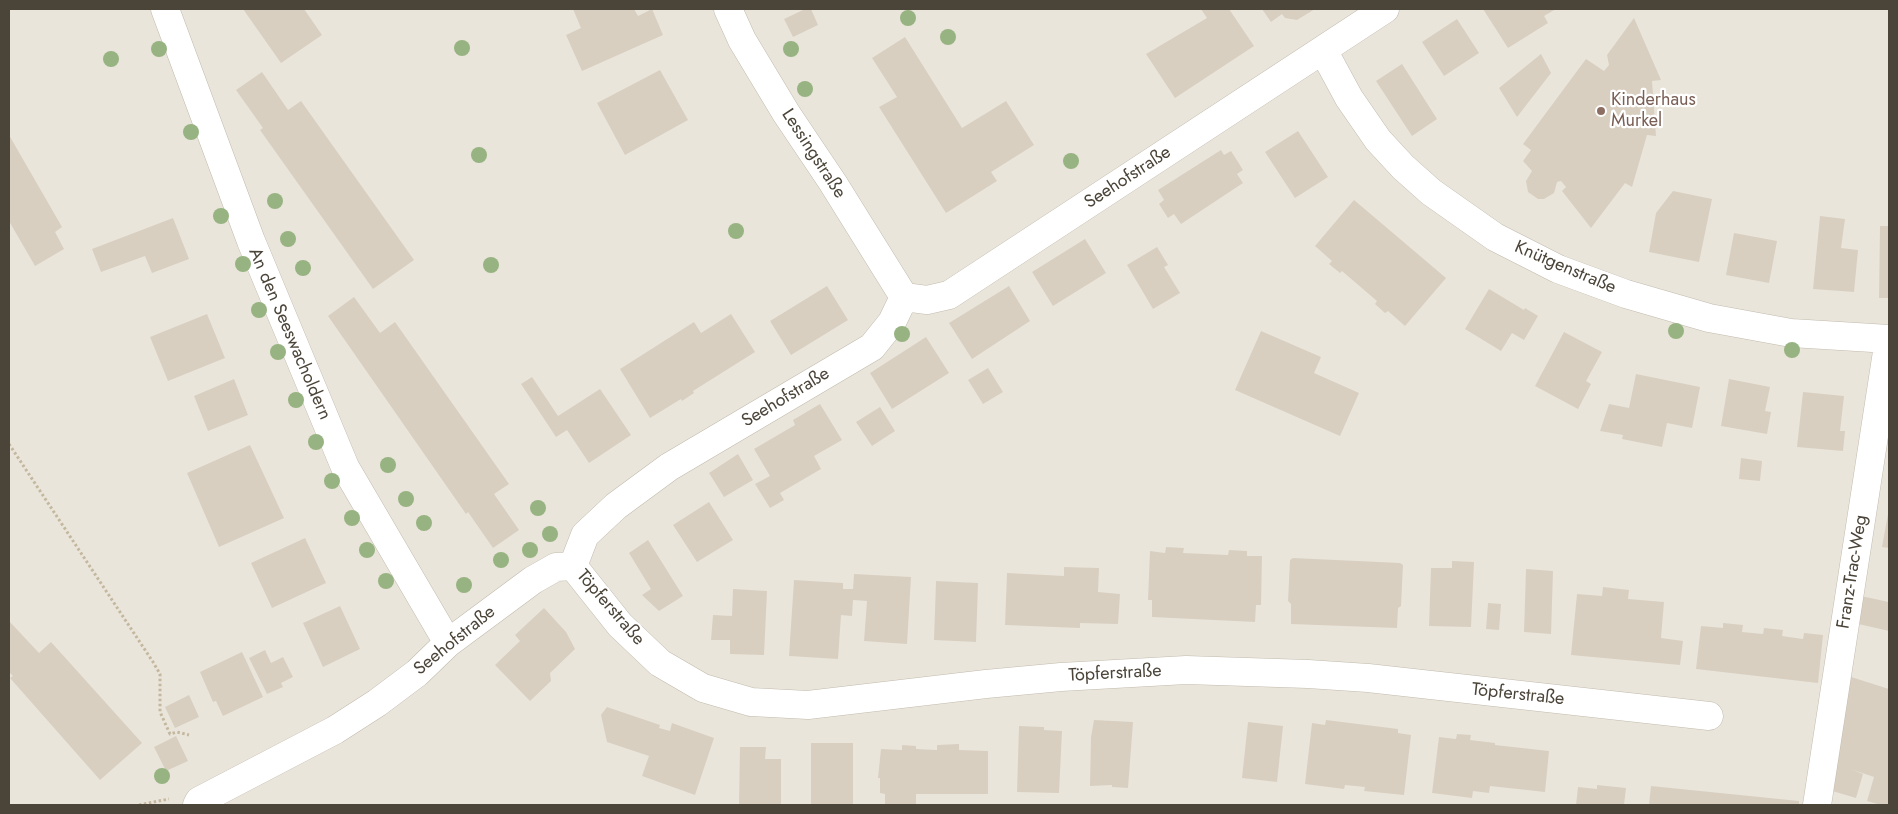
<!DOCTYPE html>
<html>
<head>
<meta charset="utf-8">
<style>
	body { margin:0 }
	#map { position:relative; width:1898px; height:814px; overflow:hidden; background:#f6f3ec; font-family:Jost,sans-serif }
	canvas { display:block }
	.frame { position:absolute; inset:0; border:10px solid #4b4439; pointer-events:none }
</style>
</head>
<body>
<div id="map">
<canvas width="1898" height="814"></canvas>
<div class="frame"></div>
</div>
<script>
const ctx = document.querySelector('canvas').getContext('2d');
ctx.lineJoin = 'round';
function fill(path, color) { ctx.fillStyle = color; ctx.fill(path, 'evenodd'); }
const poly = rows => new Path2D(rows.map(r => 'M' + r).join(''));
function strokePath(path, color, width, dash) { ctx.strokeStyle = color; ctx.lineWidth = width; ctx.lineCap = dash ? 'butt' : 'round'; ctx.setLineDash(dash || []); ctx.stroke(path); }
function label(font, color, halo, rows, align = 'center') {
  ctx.font = font + ' Jost,sans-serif'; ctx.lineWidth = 4.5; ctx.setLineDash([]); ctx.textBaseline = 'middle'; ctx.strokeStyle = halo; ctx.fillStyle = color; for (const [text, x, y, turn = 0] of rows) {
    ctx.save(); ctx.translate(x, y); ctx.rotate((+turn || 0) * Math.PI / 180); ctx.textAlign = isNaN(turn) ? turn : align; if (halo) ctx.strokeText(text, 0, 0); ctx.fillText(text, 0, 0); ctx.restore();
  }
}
const residential = poly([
	[9,9,1889,9,1889,805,9,805]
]);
const building = poly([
	[243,9,304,9,322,35,281,63],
	[573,9,634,9,638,16,652,9,663,35,582,71,566,35,581,28],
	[805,9,811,9,818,25,793,37,784,19],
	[1201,9,1229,9,1254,46,1175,98,1146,54,1207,18],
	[1262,9,1315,9,1297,20,1285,18,1282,14,1271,22],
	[1483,9,1556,9,1544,16,1548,23,1508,48],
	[1634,18,1661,80,1652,81,1656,136,1647,135,1632,187,1625,183,1591,228,1562,191,1566,187,1561,181,1557,182,1554,193,1544,199,1538,199,1528,192,1526,181,1532,171,1523,161,1531,150,1523,144,1586,59,1604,71,1609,65,1607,55],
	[1457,19,1479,53,1444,76,1422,42],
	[905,37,962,128,1006,101,1034,145,991,172,997,181,946,213,879,107,897,97,872,58],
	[1541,54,1551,73,1517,117,1499,88],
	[1402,64,1437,119,1412,136,1376,81],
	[660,70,688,120,625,155,597,103],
	[262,72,288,110,301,101,414,260,373,289,260,130,263,128,236,90],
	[1298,131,1328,177,1295,198,1265,152],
	[9,135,62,227,55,232,64,249,35,266,9,221],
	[1221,150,1224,155,1231,151,1243,170,1237,174,1243,183,1181,224,1174,214,1168,218,1159,204,1164,200,1158,190],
	[1673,191,1712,199,1699,262,1649,252,1656,213],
	[1354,200,1446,278,1405,326,1388,311,1385,313,1375,304,1377,301,1342,271,1340,273,1329,264,1332,261,1315,246],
	[1820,216,1845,219,1841,248,1858,250,1854,292,1813,289],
	[173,218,189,259,152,273,145,256,101,272,92,249],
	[1880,226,1889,226,1889,298,1879,298],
	[1734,233,1777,241,1769,283,1726,275],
	[1085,239,1106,273,1053,306,1032,272],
	[1157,247,1168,265,1164,267,1180,293,1153,309,1127,265],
	[827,286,848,320,791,355,770,321],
	[1009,286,1030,321,972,359,949,323],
	[1489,289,1524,310,1525,308,1538,316,1524,340,1512,333,1501,351,1465,329],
	[354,297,380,333,395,322,509,484,494,494,519,530,493,548,468,512,466,514,328,316],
	[207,314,225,358,168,381,150,337],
	[731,314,755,352,693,391,694,393,682,401,681,399,650,418,620,369,694,322,701,333],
	[1261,331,1321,357,1314,373,1359,393,1340,436,1235,390],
	[1564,332,1602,352,1586,381,1591,384,1578,409,1535,386],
	[926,337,949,373,892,409,870,373],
	[988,368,1003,392,983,404,968,380],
	[1636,374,1700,387,1692,428,1667,423,1662,447,1622,439,1623,435,1600,431,1609,404,1629,408],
	[532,377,558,416,600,389,631,435,589,463,567,430,556,437,521,384],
	[234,379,248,415,208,431,194,396],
	[1729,379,1770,387,1765,411,1771,412,1767,434,1721,426],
	[1803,392,1844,396,1840,431,1845,431,1843,451,1797,447],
	[820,404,842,440,814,456,821,469,780,493,784,500,770,508,755,484,770,476,754,449,795,425,793,420],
	[880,407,895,431,872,446,856,422],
	[250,445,284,518,219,547,187,473],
	[738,454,753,480,724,497,709,473],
	[1741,458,1762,461,1760,481,1739,479],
	[709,502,733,540,697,562,673,525],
	[1888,514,1889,515,1889,548,1882,547],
	[305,538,326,583,272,608,251,563],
	[648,540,683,596,659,611,642,595,651,589,629,553],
	[1166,547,1184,548,1183,553,1228,555,1229,550,1247,551,1247,556,1262,556,1261,605,1256,605,1255,622,1152,617,1152,600,1148,600,1150,551,1165,553],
	[1293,558,1400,563,1403,565,1401,606,1398,608,1397,628,1291,624,1291,604,1288,601,1290,560],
	[1452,561,1474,562,1471,627,1429,626,1431,568,1452,568],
	[1064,567,1099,568,1098,592,1120,594,1118,624,1080,623,1080,628,1005,625,1007,573,1064,576],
	[1526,569,1553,571,1551,634,1524,632],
	[854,574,911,577,907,644,864,641,867,601,853,600,852,616,841,615,838,659,789,656,794,580,843,583,843,589,853,589],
	[936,581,978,583,976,642,934,640],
	[1603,587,1629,590,1628,599,1664,602,1661,638,1683,641,1680,665,1571,655,1577,594,1602,596],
	[733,589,767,591,764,655,730,654,730,640,711,640,713,615,732,616],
	[1861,596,1889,602,1889,631,1854,623],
	[1488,603,1501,604,1499,630,1486,629],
	[340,606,360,649,323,667,303,623],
	[544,608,566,632,575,649,550,673,551,681,530,701,495,665,520,641,515,635],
	[9,621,39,653,51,642,142,743,100,780,10,678,13,676,9,672],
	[1723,623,1743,625,1742,632,1763,634,1764,628,1783,630,1782,636,1803,639,1804,633,1823,635,1818,683,1696,669,1701,626,1723,628],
	[265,650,271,663,283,657,293,677,281,683,283,687,267,694,249,658],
	[242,652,263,697,223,716,216,701,213,702,200,672],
	[1848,676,1889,689,1889,805,1881,805,1867,801,1874,777,1850,769,1863,774,1856,798,1829,790,1837,765,1832,764],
	[189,695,199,717,175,728,165,707],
	[607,707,660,725,659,728,670,731,672,723,714,738,695,795,642,776,649,756,607,742,601,715],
	[1094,720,1133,722,1128,788,1112,787,1112,785,1090,786,1091,737],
	[1326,720,1398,729,1398,733,1411,735,1404,795,1364,791,1365,787,1345,785,1344,789,1305,784,1312,723,1325,725],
	[1248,722,1283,726,1277,782,1242,778],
	[1019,726,1044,727,1044,730,1062,731,1059,793,1017,792],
	[1457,734,1471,735,1470,740,1495,743,1495,745,1549,751,1545,792,1490,786,1489,793,1473,791,1472,798,1432,793,1439,737,1456,739],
	[176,736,188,761,166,771,154,747],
	[811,743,853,743,853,805,811,805],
	[959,744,959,750,988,751,988,794,916,794,916,805,885,805,885,794,880,793,880,778,878,778,881,749,902,750,902,745,916,746,916,749,937,750,937,745],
	[740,747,766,747,765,759,781,759,781,805,739,805],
	[1597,785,1626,788,1624,805,1576,805,1578,787,1597,789],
	[1651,786,1799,801,1799,805,1649,805]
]);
const path = poly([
	[9,444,153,662,160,674,160,712,170,734,177,732,189,735],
	[139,805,169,799]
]);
const minor = poly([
	[165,9,251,241,345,467,448,643],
	[728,9,742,40,786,113,833,183,904,297],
	[1323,50,1349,98,1378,140,1403,167,1431,192,1495,237,1558,269,1626,294,1709,318,1791,333,1889,339],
	[573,566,620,625,660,663,703,688,751,702,808,705,986,684,1061,677,1186,670,1308,674,1368,678,1709,716],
	[197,805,199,801,335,730,377,703,417,673,448,643,533,580,556,567,573,566,585,535,616,506,669,467,872,347,892,322,904,297,927,300,949,295,1385,9],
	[1817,805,1889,339]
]);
const trees = [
	[908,18],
	[948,37],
	[462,48],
	[159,49],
	[791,49],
	[111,59],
	[805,89],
	[191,132],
	[479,155],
	[1071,161],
	[275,201],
	[221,216],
	[736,231],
	[288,239],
	[243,264],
	[491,265],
	[303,268],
	[259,310],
	[1676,331],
	[902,334],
	[1792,350],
	[278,352],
	[296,400],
	[316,442],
	[388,465],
	[332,481],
	[406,499],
	[538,508],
	[352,518],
	[424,523],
	[550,534],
	[367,550],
	[530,550],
	[501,560],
	[386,581],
	[464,585],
	[162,776]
];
const markers = [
	[1601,111,5,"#8d6e63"]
];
const educationNames = [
	["Kinderhaus",1611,101],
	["Murkel",1611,122]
];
const streetNames = [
	["Lessingstraße",813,154,57],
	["Seehofstraße",1128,178,-33],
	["Knütgenstraße",1565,268,23],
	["An den Seeswacholdern",289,334,67],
	["Seehofstraße",786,398,-31],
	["Franz-Trac-Weg",1853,572,-81],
	["Töpferstraße",610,608,49],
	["Seehofstraße",455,641,-39],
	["Töpferstraße",1115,674,-3],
	["Töpferstraße",1518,695,6]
];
fill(residential, '#eae5da');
fill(building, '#d8cfc1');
strokePath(minor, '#c2bbae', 29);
strokePath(path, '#c4b79f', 3, [2.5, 2.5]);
strokePath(minor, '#fff', 28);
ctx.fillStyle = '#97b381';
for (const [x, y] of trees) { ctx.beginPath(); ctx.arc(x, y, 8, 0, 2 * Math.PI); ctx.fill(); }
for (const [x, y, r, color] of markers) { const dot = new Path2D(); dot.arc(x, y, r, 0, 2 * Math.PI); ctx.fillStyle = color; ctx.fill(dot); strokePath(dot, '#fff', 2); }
label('18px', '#785e54', '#fff', educationNames, 'left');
label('18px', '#4b4439', '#fff', streetNames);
</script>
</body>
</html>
